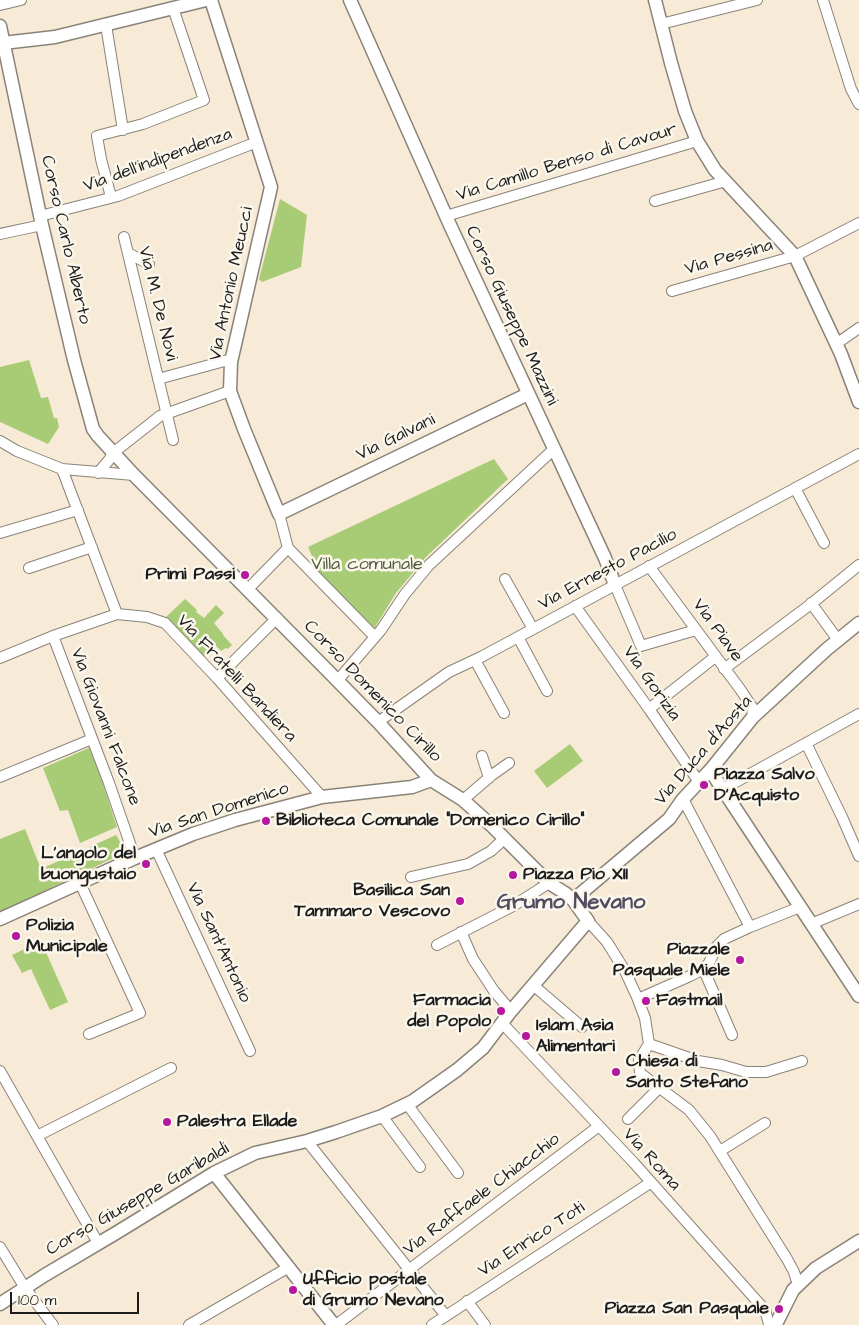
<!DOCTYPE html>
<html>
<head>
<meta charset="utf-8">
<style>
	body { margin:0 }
	#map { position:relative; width:859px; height:1325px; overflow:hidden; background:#f7ead6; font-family:"Architects Daughter",sans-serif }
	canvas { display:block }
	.scale { position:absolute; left:10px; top:1292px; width:129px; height:22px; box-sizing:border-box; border:2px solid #1c1c1c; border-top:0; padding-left:6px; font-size:15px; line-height:18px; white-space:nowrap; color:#1c1c1c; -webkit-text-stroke:4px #fbf7ec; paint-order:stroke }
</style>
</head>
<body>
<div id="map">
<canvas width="859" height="1325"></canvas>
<div class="scale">100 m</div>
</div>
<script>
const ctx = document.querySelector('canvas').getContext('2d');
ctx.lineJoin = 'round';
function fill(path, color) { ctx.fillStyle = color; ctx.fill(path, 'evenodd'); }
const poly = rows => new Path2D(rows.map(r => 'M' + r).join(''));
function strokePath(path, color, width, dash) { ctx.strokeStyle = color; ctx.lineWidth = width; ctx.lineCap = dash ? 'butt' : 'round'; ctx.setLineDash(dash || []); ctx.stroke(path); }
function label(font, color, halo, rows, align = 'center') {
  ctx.font = font + ' "Architects Daughter",sans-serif'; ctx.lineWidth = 5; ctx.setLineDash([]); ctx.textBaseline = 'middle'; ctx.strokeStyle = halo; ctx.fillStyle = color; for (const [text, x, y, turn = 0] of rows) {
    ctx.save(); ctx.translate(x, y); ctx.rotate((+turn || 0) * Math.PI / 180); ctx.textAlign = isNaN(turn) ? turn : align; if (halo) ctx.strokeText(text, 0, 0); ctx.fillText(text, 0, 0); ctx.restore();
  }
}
const green = poly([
	[280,199,307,215,301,267,262,282,259,279],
	[29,360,41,398,48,397,54,418,57,418,59,427,48,444,0,422,0,367],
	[494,459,508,479,426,557,396,593,372,632,315,569,315,563,308,547],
	[185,599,197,610,196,612,204,618,216,605,224,613,214,623,223,634,223,635,232,645,228,649,226,648,221,651,215,645,202,658,198,651,188,639,165,618],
	[570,744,583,761,547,788,534,771],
	[91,747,117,827,80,843,68,810,60,811,43,768],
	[25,829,41,869,116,835,126,852,0,912,0,839],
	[41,941,68,1002,50,1010,31,969,22,973,12,955]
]);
const minor = poly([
	[823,0,845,70,851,89,859,104],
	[0,5,21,0],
	[661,24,757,0],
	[106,25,123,130],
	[111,197,101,159,97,136,143,124,204,100,173,8],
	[655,201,726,181],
	[40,216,118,196,257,142],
	[446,216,697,141],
	[0,234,42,225],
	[124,237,173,440],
	[128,253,149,264],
	[672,291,795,256,859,223],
	[836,344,859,328],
	[158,379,232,359],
	[0,441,17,451,62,469,134,475],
	[62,469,117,614],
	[98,473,109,460,113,453,160,416,230,391],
	[795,488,824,543],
	[279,514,288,548],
	[0,533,78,510],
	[288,548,375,637],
	[649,566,740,689,752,707,753,717],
	[29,568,92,547],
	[505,579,533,629],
	[615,585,641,646,696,630],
	[248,589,288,548],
	[811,603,838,640],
	[575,606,649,709,699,782],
	[53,636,109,783,135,858],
	[518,637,547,691],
	[0,658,53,636,117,614,147,617,165,623,217,678,322,797],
	[475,660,504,713],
	[724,669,811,604,859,565],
	[217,678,277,618],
	[338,680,381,630,405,594,429,565,554,449],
	[649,709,715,657],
	[378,722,449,672,481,657,859,454],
	[806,743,842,817,859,856],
	[482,756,489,778],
	[0,777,92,739],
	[723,789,859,714],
	[683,799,750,927,800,907],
	[463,800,492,775,509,763],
	[156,849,250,1051],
	[411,877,468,864,491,851,505,838],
	[80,883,140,1013,89,1034],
	[588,921,607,942,625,971,637,997,645,1018,649,1044,639,1060,640,1073,689,1110,710,1136,787,1259,794,1272,798,1285],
	[811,924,859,904],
	[461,932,473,959,494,991,511,1011],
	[437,945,513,906,549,883],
	[703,968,732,1035],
	[533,985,582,1027],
	[638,999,690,976,703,969,709,963,717,946,724,939,750,927],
	[502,1023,634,1163,765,1310,769,1324],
	[649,1044,698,1061,722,1065,746,1072,766,1072,802,1061],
	[0,1071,98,1243],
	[407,1104,458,1173],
	[382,1116,420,1167],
	[628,1119,659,1088],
	[37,1136,171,1068],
	[307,1141,446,1316],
	[720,1151,765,1123],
	[0,1247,25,1288,53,1325],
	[467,1301,485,1325],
	[189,1325,289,1267],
	[336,1325,599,1126],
	[432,1325,650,1183]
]);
const tertiary = poly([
	[211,0,271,187,231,362,230,391,244,429,279,514,528,394],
	[350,0,450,225,605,558,615,585],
	[655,0,671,63,685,111,697,141,715,170,795,256,841,354,859,402],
	[0,26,42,225,74,360,93,429,98,436,134,475,328,671,378,722,431,780,463,800,492,826,549,883,565,893,573,900,588,921,511,1011,483,1048,457,1070,413,1101,382,1116,336,1132,307,1141,255,1153,214,1173,116,1233,45,1275,0,1304],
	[3,43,55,37,206,0],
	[710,770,859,996],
	[573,900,669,819,683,799,712,768,753,717,827,649,859,623],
	[0,919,135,858,193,834,235,820,322,797,412,787,431,780],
	[214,1173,334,1325],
	[777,1322,793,1290,816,1268,859,1241]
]);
const markers = [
	[245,575,5,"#b5179e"],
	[704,785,5,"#b5179e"],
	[266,821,5,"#b5179e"],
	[146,864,5,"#b5179e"],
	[513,875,5,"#b5179e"],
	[460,901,5,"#b5179e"],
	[16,936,5,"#b5179e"],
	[740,960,5,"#b5179e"],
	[646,1001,5,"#b5179e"],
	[501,1011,5,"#b5179e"],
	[526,1036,5,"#b5179e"],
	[616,1072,5,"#b5179e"],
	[167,1122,5,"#b5179e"],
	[293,1290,5,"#b5179e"],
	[779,1309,5,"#b5179e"]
];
const streetNames = [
	["Via dell'indipendenza",158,161,-20],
	["Via Camillo Benso di Cavour",567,163,-17],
	["Corso Carlo Alberto",65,240,77],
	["Via Pessina",729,258,-16],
	["Via Antonio Meucci",232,284,-78],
	["Via M. De Novi",157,304,76],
	["Corso Giuseppe Mazzini",511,316,65],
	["Via Galvani",396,438,-26],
	["Via Ernesto Pacilio",608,570,-28],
	["Via Piave",717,631,54],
	["Via Fratelli Bandiera",236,679,47],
	["Via Gorizia",651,684,55],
	["Corso Domenico Cirillo",372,692,46],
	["Via Giovanni Falcone",105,727,69],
	["Via Duca d'Aosta",704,751,-49],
	["Via San Domenico",219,811,-18],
	["Via Sant'Antonio",218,943,65],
	["Via Roma",651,1160,48],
	["Via Raffaele Chiacchio",482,1195,-37],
	["Corso Giuseppe Garibaldi",138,1200,-30],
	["Via Enrico Toti",532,1240,-33]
];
const parkNames = [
	["Villa comunale",367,565]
];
const poiNames = [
	["Primi Passi",235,575,"right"],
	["Piazza Salvo",714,775],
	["D'Acquisto",714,796],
	["Biblioteca Comunale \"Domenico Cirillo\"",276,821],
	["L'angolo del",136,854,"right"],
	["buongustaio",136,875,"right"],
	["Piazza Pio XII",523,875],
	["Basilica San",450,891,"right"],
	["Tammaro Vescovo",450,912,"right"],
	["Polizia",26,926],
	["Municipale",26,947],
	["Piazzale",730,950,"right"],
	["Pasquale Miele",730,971,"right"],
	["Farmacia",491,1001,"right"],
	["del Popolo",491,1022,"right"],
	["Fastmail",656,1001],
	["Islam Asia",536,1026],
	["Alimentari",536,1047],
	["Chiesa di",626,1062],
	["Santo Stefano",626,1083],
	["Palestra Ellade",177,1122],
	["Ufficio postale",303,1280],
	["di Grumo Nevano",303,1301],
	["Piazza San Pasquale",769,1309,"right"]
];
const districtNames = [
	["Grumo Nevano",571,903]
];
fill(green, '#a8cc75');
strokePath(minor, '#8a8379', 12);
strokePath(tertiary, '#8a8379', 15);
strokePath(minor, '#fff', 10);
strokePath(tertiary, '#fff', 12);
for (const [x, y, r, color] of markers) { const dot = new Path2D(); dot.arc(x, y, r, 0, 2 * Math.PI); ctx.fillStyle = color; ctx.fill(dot); strokePath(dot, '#fbf7ec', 2); }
label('18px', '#1c1c1c', '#fbf7ec', streetNames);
label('18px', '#4d5a3b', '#fbf7ec', parkNames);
label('bold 18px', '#1c1c1c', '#fbf7ec', poiNames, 'left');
label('bold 22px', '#524c61', '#fbf7ec', districtNames);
</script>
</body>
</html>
